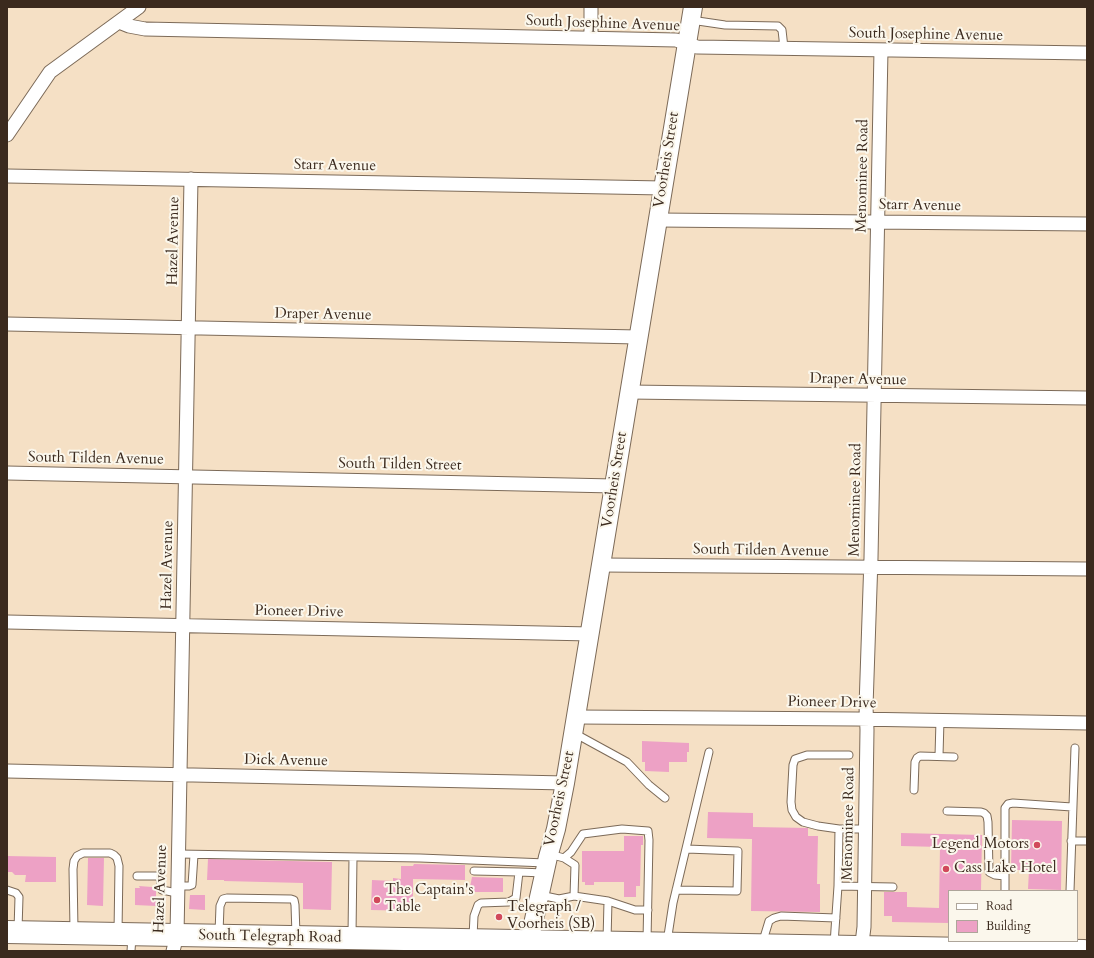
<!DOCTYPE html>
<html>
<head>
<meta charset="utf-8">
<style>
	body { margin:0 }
	#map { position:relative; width:1094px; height:958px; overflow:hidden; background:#f5e0c5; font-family:Cardo,serif }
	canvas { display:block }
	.frame { position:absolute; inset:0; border:8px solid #3b2a1e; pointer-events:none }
	.legend { position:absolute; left:948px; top:890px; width:130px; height:52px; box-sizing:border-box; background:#fbf7ec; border:1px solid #aea59a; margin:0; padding:5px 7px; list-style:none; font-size:12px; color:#3b2a1e }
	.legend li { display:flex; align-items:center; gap:8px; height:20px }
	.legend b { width:20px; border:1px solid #aea59a }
</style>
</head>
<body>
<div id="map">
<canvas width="1094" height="958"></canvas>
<div class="frame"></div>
<ul class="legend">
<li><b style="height:5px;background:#fff"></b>Road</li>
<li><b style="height:11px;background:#eda1c5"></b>Building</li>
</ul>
</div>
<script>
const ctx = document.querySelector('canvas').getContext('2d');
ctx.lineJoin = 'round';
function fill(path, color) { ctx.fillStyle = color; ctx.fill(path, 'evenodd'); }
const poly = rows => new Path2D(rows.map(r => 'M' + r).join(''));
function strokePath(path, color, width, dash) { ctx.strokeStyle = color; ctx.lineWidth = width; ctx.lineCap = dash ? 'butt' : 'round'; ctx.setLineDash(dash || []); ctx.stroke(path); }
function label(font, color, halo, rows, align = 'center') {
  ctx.font = font + ' Cardo,serif'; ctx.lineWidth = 4; ctx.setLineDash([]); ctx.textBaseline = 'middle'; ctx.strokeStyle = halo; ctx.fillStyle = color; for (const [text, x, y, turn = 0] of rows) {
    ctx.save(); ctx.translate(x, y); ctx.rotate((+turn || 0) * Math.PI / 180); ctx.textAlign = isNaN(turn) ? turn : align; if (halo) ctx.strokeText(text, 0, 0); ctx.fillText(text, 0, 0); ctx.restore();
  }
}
const building = poly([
	[642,741,689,743,689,752,687,752,687,762,669,762,669,772,645,771,645,762,642,762],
	[708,812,753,813,753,827,808,828,808,836,818,836,817,884,820,884,820,912,751,911,752,839,707,838],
	[1012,820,1062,821,1061,890,1028,889,1029,870,1011,870],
	[901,833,982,835,981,891,949,891,949,923,892,922,892,916,884,916,884,892,907,892,907,907,939,908,940,847,901,846],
	[624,836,643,836,643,845,641,845,640,886,636,886,636,897,624,897,624,882,594,882,594,885,585,885,585,882,582,882,582,851,624,851],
	[7,856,56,857,56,882,25,882,26,875,15,875,12,872,7,872],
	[88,858,104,858,103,906,87,905],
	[208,859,332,862,331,910,303,909,303,883,224,881,224,880,207,880],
	[414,864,465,865,465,880,413,879,413,911,371,910,372,880,393,881,393,878,401,879,401,866,413,866],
	[472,877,503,878,503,892,469,892],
	[139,886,152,887,152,888,156,888,156,906,135,905,135,888,140,888],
	[190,895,205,895,205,910,189,909]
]);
const lane = poly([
	[691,20,725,25,778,26,782,30,784,48],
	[574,733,627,762,649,785,665,798],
	[939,756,940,720],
	[914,790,915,762,917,758,920,756,954,757],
	[947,811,981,812,984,813,987,816,988,822,989,872,995,875,1005,876],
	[839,829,818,826,803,822,796,817,792,810,791,802,793,765,795,759,807,755,849,755],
	[1071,841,1087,841],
	[178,854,420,858,546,863],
	[549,854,564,858,571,852,583,834,622,829,648,831,649,840,647,941],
	[564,858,575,865,574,896,608,901,607,941],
	[474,871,519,872],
	[137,876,157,876,160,878,162,890,177,893],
	[178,886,189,886,192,885,194,855],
	[838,886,893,887],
	[7,890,16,893,19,897,18,930],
	[676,890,737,891,738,851,687,849],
	[1005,891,1005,808,1008,804,1013,803,1072,807],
	[1070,891,1075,748],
	[540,895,559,899,574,896],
	[608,901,635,910,648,910],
	[74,930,73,869,74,861,77,856,83,853,110,853,114,855,117,858,119,866,118,932],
	[219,933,220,906,223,899,227,898,291,899,294,900,295,905,296,935],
	[352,935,353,857],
	[473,937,474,916,478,905,481,903,509,902,516,898,519,872,544,873],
	[667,942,673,903,709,752],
	[762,944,769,921,774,918,781,916,836,918],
	[834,944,838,886,839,829,865,829],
	[131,951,132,937]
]);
const street = poly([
	[119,22,129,26,145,29,676,40,697,47,1087,53],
	[591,38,591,7],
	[7,135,50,72,139,7],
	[7,176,663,188],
	[658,220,1087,224],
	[7,324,638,337],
	[629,392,1087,398],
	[7,473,614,486],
	[602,565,1087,569],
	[7,622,591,634],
	[577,717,856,719,1087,723],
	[7,771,565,783],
	[173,951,177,935,191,179],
	[861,951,864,927,867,730,866,707,871,558,881,50]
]);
const secondary = poly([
	[527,951,548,857,556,829,565,783,693,7]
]);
const highway = poly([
	[7,932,1084,951]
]);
const markers = [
	[1037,845,4,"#d1495b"],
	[946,869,4,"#d1495b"],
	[377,900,4,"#d1495b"],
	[499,917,4,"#d1495b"]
];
const streetNames = [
	["South Josephine Avenue",603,24,2],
	["South Josephine Avenue",926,35,1],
	["Voorheis Street",667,160,-81],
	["Starr Avenue",335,166,1],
	["Menominee Road",863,176,-89],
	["Starr Avenue",920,206,1],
	["Hazel Avenue",174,241,-89],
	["Draper Avenue",323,315,1],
	["Draper Avenue",858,380,1],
	["South Tilden Avenue",96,459,1],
	["South Tilden Street",400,465,1],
	["Voorheis Street",615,480,-81],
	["Menominee Road",856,500,-89],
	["South Tilden Avenue",761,551,1],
	["Hazel Avenue",168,565,-89],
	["Pioneer Drive",299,612,1],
	["Pioneer Drive",832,703,1],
	["Dick Avenue",286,761,1],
	["Voorheis Street",560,799,-78],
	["Menominee Road",849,824,-89],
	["Hazel Avenue",161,889,-88],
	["South Telegraph Road",270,937,1]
];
const poiNames = [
	["Legend Motors",1029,845,"right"],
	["Cass Lake Hotel",954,869],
	["The Captain's",385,891],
	["Table",385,908],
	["Telegraph /",507,908],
	["Voorheis (SB)",507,925]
];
fill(building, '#eda1c5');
strokePath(lane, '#7c6a58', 9);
strokePath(street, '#7c6a58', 15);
strokePath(secondary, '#7c6a58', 20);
strokePath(highway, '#7c6a58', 24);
strokePath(lane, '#fff', 7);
strokePath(street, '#fff', 13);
strokePath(secondary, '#fff', 18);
strokePath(highway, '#fff', 22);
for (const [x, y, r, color] of markers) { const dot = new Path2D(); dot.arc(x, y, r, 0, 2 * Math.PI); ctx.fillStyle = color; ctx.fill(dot); strokePath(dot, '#fbf7ec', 1.5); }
label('15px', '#3b2a1e', '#fbf7ec', streetNames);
label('15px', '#3b2a1e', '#fbf7ec', poiNames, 'left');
</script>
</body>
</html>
